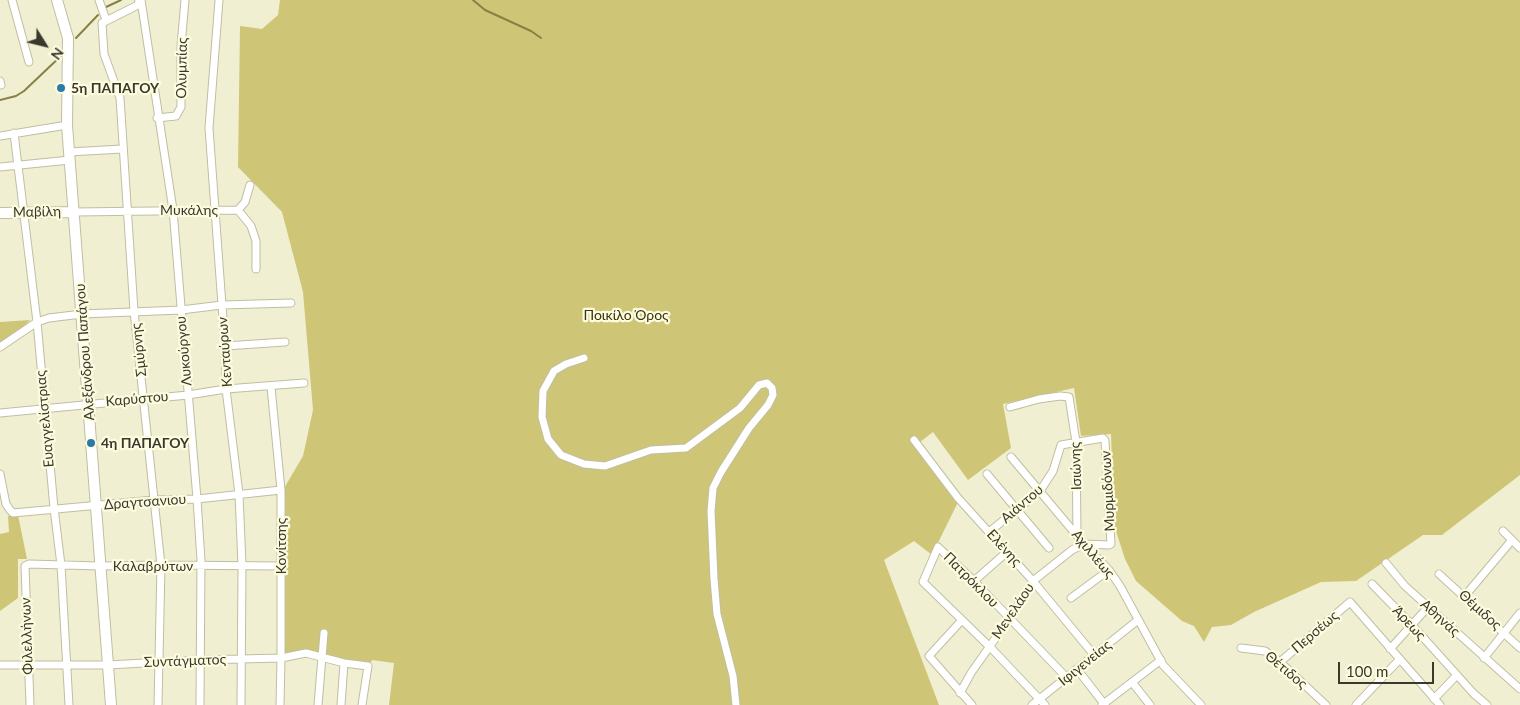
<!DOCTYPE html>
<html>
<head>
<meta charset="utf-8">
<style>
	body { margin:0 }
	#map { position:relative; width:1520px; height:705px; overflow:hidden; background:#f1efd2; font-family:Lato,sans-serif }
	canvas { display:block }
	.north { position:absolute; left:20px; top:20px; width:50px; height:50px; -webkit-text-stroke:4px #fefcdf; paint-order:stroke; rotate:126deg; font-size:14px; font-weight:700; line-height:20px; text-align:center; color:#39382c }
	.north::after { content:''; display:block; margin:auto; width:18px; height:22px; background:#39382c; clip-path:polygon(50% 0,100% 100%,50% 72%,0 100%) }
	.scale { position:absolute; left:1338px; top:662px; width:96px; height:22px; box-sizing:border-box; border:2px solid #39382c; border-top:0; padding-left:6px; font-size:15px; line-height:18px; white-space:nowrap; color:#39382c; -webkit-text-stroke:4px #fefcdf; paint-order:stroke }
</style>
</head>
<body>
<div id="map">
<canvas width="1520" height="705"></canvas>
<div class="north">N</div>
<div class="scale">100 m</div>
</div>
<script>
const ctx = document.querySelector('canvas').getContext('2d');
ctx.lineJoin = 'round';
function fill(path, color) { ctx.fillStyle = color; ctx.fill(path, 'evenodd'); }
const poly = rows => new Path2D(rows.map(r => 'M' + r).join(''));
function strokePath(path, color, width, dash) { ctx.strokeStyle = color; ctx.lineWidth = width; ctx.lineCap = dash ? 'butt' : 'round'; ctx.setLineDash(dash || []); ctx.stroke(path); }
function label(font, color, halo, rows, align = 'center') {
  ctx.font = font + ' Lato,sans-serif'; ctx.lineWidth = 4.5; ctx.setLineDash([]); ctx.textBaseline = 'middle'; ctx.strokeStyle = halo; ctx.fillStyle = color; for (const [text, x, y, turn = 0] of rows) {
    ctx.save(); ctx.translate(x, y); ctx.rotate((+turn || 0) * Math.PI / 180); ctx.textAlign = isNaN(turn) ? turn : align; if (halo) ctx.strokeText(text, 0, 0); ctx.fillText(text, 0, 0); ctx.restore();
  }
}
const green = poly([
	[280,0,1520,0,1520,475,1442,535,1423,535,1356,581,1321,582,1254,612,1231,625,1212,627,1204,642,1194,626,1182,621,1136,581,1125,559,1114,525,1111,434,1081,436,1074,388,1003,404,1011,448,968,480,933,432,920,442,960,498,932,555,914,541,884,560,939,705,389,705,394,663,372,660,370,665,344,661,306,650,283,655,283,490,303,456,313,410,303,292,282,212,238,167,240,26,262,29,278,15],
	[30,320,0,351,0,322],
	[18,515,27,559,18,559,18,598,0,611,0,534,9,532,8,516]
]);
const stream = poly([
	[473,0,485,10,531,31,541,38],
	[106,7,121,0],
	[76,38,98,15],
	[0,100,16,96,24,91,63,54]
]);
const street = poly([
	[12,0,29,62],
	[99,0,106,20],
	[139,0,138,5,102,23,104,54,120,98,134,311,161,565,158,705],
	[141,0,173,210,197,499,201,560,200,705],
	[219,0,209,128,225,346,226,389,239,494,242,565,241,705],
	[0,81,1,85],
	[157,118,176,116,181,107,181,46,185,0],
	[14,133,37,322,54,508,61,565,69,705],
	[0,136,67,125],
	[69,152,122,149],
	[0,167,70,160],
	[238,210,245,202,250,185],
	[74,212,238,210,251,226,256,241,256,269],
	[225,346,285,342],
	[0,347,37,322,49,318,82,314,181,310,222,305,291,303],
	[584,358,566,364,554,371,543,391,542,417,548,439,561,455,584,464,605,466,651,450,686,448,740,408,759,385,767,383,772,388,773,395,768,405,749,428,721,472,713,488,711,511,714,579,717,614,733,676,736,705],
	[271,387,281,490,281,658,280,705],
	[1010,407,1039,399,1060,396,1069,397,1076,442,1077,535],
	[0,413,188,395,226,389,304,383],
	[914,440,958,498,1033,581,1094,655],
	[1011,457,1084,544,1109,570,1120,586,1163,665,1201,705],
	[0,474,6,504,10,510,13,513,154,500,197,499,281,490],
	[987,474,1049,548],
	[1503,531,1520,548],
	[1386,563,1405,586,1520,689],
	[1439,574,1520,648],
	[974,581,1007,552],
	[1372,584,1412,625,1474,694,1487,705],
	[1464,597,1512,540],
	[1071,598,1109,570],
	[962,620,929,656,972,705],
	[1241,648,1265,651,1280,662,1326,705],
	[1390,649,1428,607],
	[1484,658,1520,613],
	[1280,662,1350,602,1440,705],
	[0,665,108,665,199,660,281,658,306,653,344,663,368,666,362,705],
	[1077,669,1105,705],
	[1132,682,1150,705],
	[960,693,971,673,1009,619,1033,581,1072,550,1084,544,1109,545,1111,544,1105,441,1103,438,1061,445,1053,471,1040,491,989,532],
	[1434,699,1457,675],
	[30,705,25,566,29,564,100,566,161,565,281,566],
	[318,705,324,633],
	[341,705,344,663],
	[1032,705,1138,620],
	[1045,705,992,649,923,582,938,547,974,581,1067,678],
	[1102,705,1161,660],
	[1356,705,1399,660]
]);
const secondary = poly([
	[57,0,68,38,67,125,111,705],
	[0,213,74,212]
]);
const markers = [
	[61,88,5,"#2a7aac"],
	[91,443,5,"#2a7aac"]
];
const streetNames = [
	["Ολυμπίας",182,68,-89],
	["Μυκάλης",189,210],
	["Μαβίλη",37,212,-1],
	["Σμύρνης",139,350,-96],
	["Λυκούργου",184,351,-95],
	["Αλεξάνδρου Παπάγου",85,352,-94],
	["Κενταύρων",225,352,-94],
	["Καρύστου",137,399,-5],
	["Ευαγγελίστριας",45,419,-95],
	["Ισιώνης",1076,466,-92],
	["Μυρμιδόνων",1108,491,-93],
	["Δραγτσανιου",145,502,-4],
	["Αιάντου",1022,504,-41],
	["Κονίτσης",281,546,-90],
	["Ελένης",1004,548,48],
	["Αχιλλέως",1093,554,50],
	["Καλαβρύτων",153,566],
	["Πατρόκλου",971,580,45],
	["Θέμιδος",1480,610,42],
	["Μενελάου",1013,611,-56],
	["Αθηνάς",1440,618,42],
	["Άρεως",1409,623,47],
	["Περσέως",1315,632,-41],
	["Φιλελλήνων",27,636,-92],
	["Συντάγματος",185,661,-2],
	["Ιφιγενείας",1085,663,-39],
	["Θέτιδος",1286,670,40]
];
const poiNames = [
	["5η ΠΑΠΑΓΟΥ",71,88],
	["4η ΠΑΠΑΓΟΥ",101,443]
];
const parkNames = [
	["Ποικίλο Όρος",626,315]
];
fill(green, '#cec676');
strokePath(stream, '#878144', 2);
strokePath(street, '#c0bea2', 9);
strokePath(secondary, '#c0bea2', 12);
strokePath(street, '#fff', 7);
strokePath(secondary, '#fff', 10);
for (const [x, y, r, color] of markers) { const dot = new Path2D(); dot.arc(x, y, r, 0, 2 * Math.PI); ctx.fillStyle = color; ctx.fill(dot); strokePath(dot, '#fefcdf', 2); }
label('14px', '#39382c', '#fefcdf', streetNames);
label('bold 14px', '#39382c', '#fefcdf', poiNames, 'left');
label('14px', '#37340f', '#fefcdf', parkNames);
</script>
</body>
</html>
